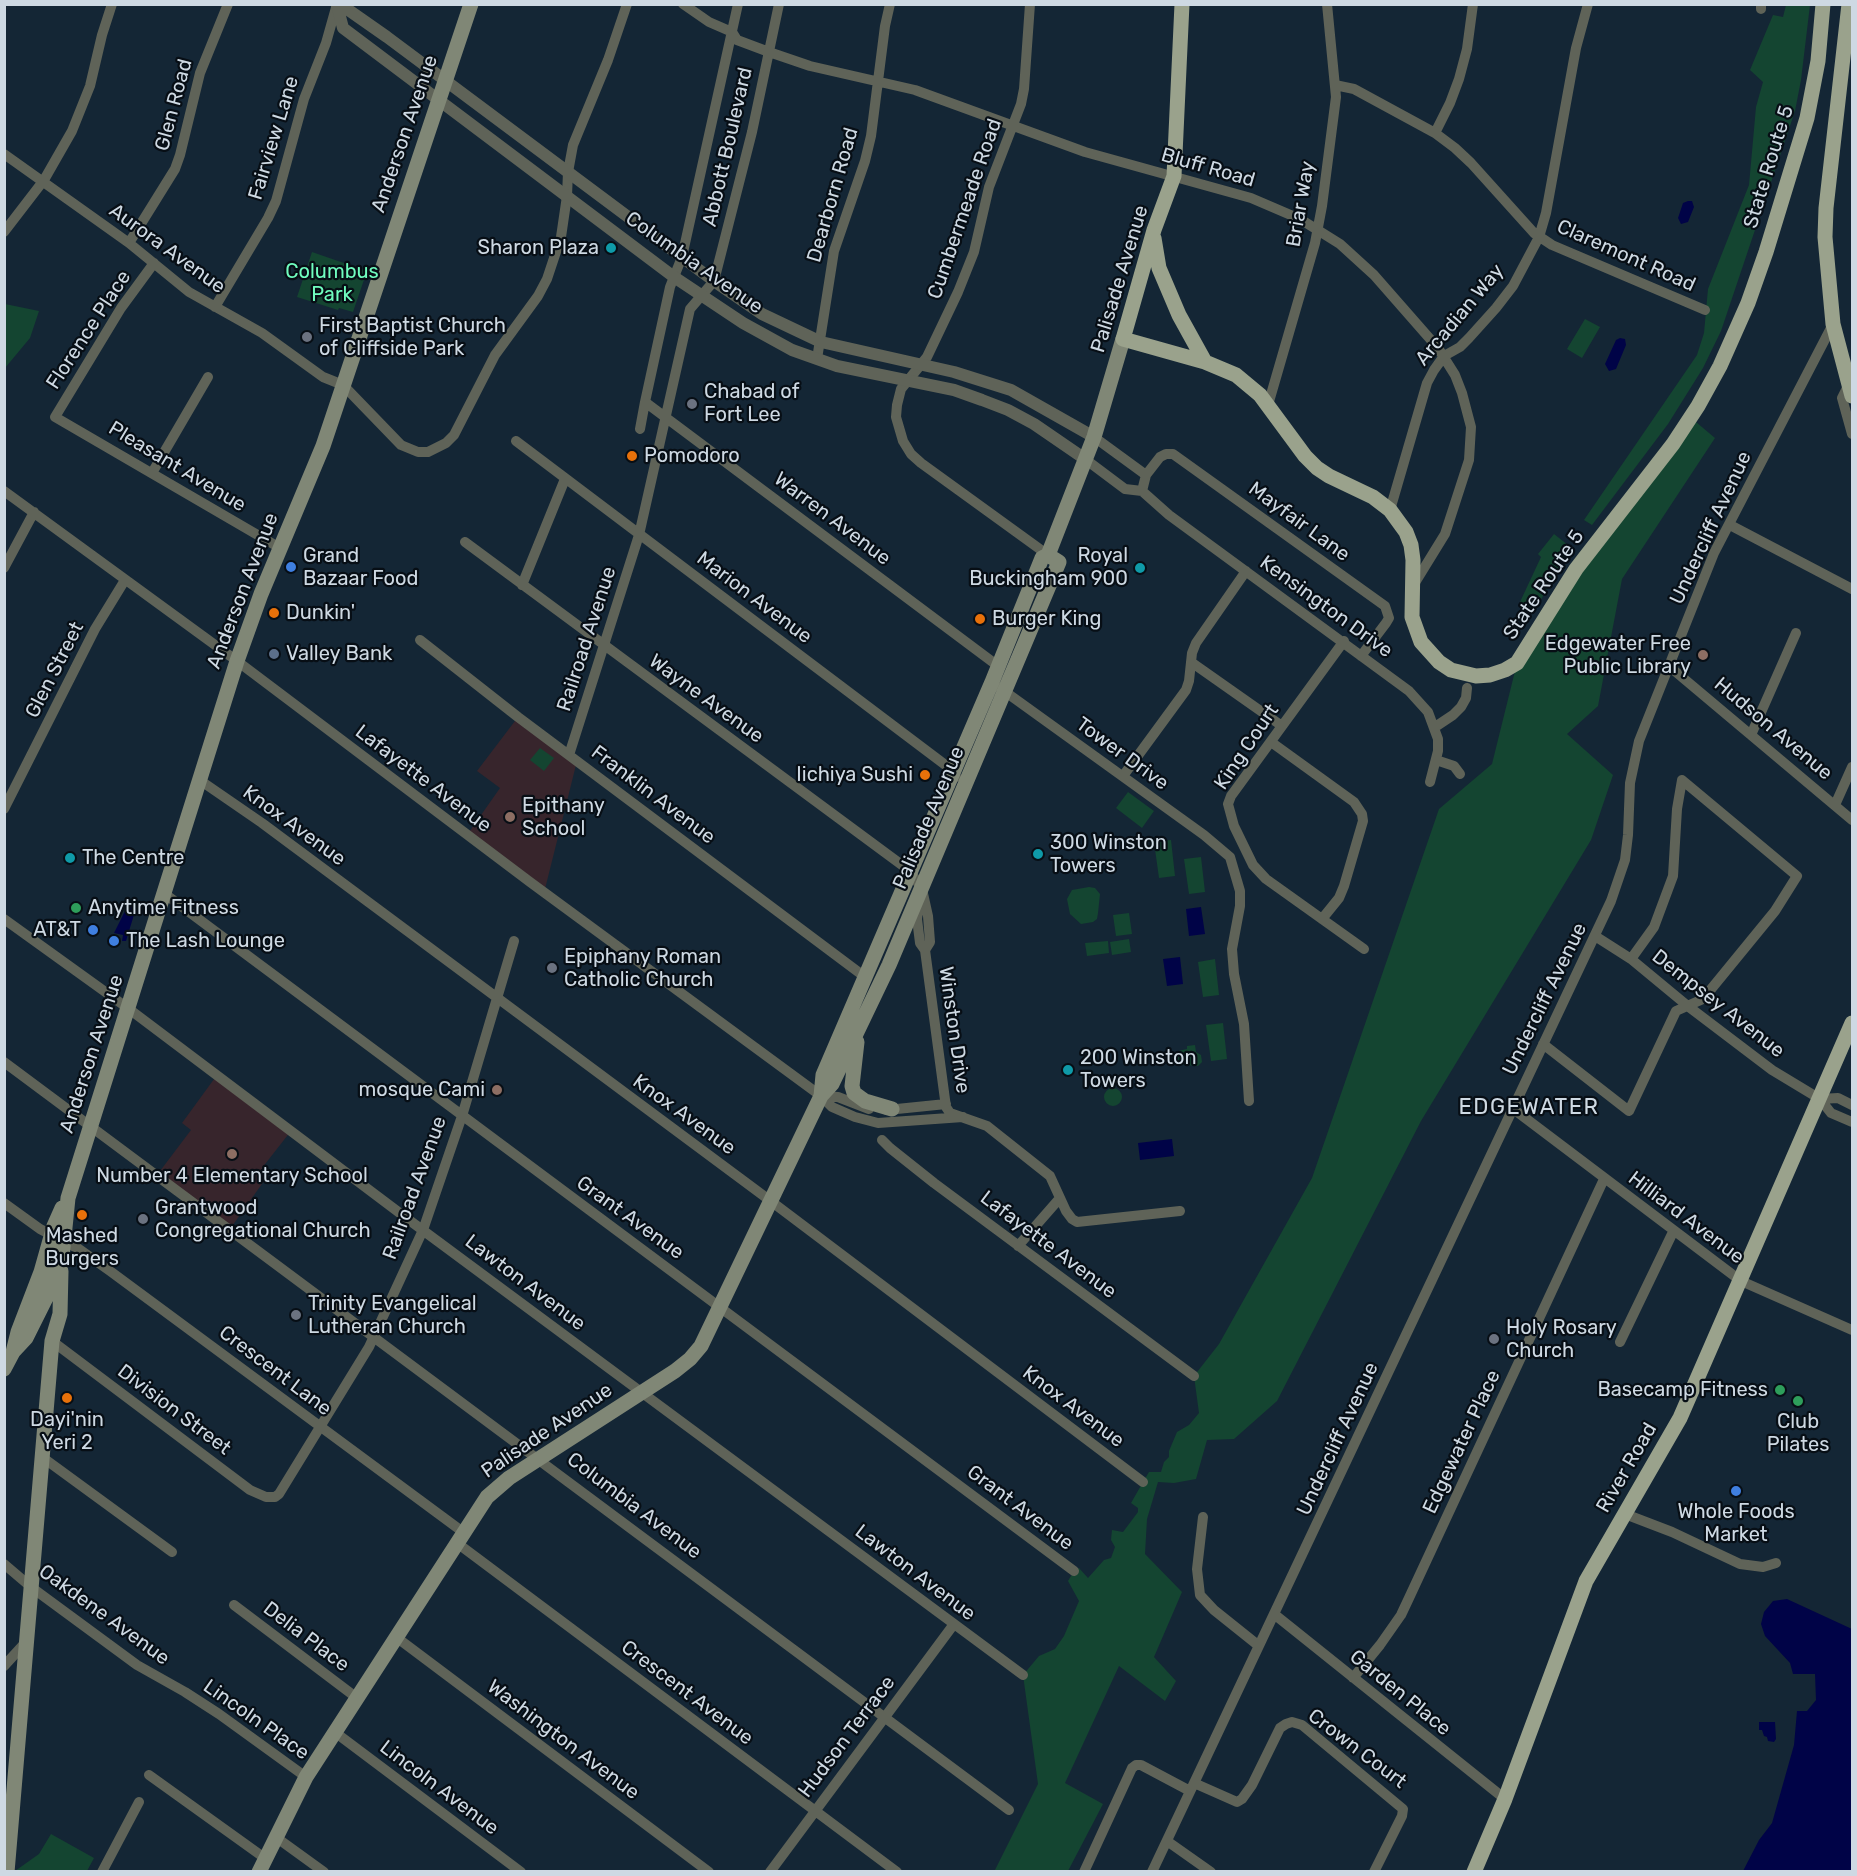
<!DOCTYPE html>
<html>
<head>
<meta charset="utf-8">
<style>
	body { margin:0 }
	#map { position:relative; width:1857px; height:1876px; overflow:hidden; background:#142635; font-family:Rubik,sans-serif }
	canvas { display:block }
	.frame { position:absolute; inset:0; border:6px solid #ced9e3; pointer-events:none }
</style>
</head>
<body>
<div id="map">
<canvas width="1857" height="1876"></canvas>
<div class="frame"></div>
</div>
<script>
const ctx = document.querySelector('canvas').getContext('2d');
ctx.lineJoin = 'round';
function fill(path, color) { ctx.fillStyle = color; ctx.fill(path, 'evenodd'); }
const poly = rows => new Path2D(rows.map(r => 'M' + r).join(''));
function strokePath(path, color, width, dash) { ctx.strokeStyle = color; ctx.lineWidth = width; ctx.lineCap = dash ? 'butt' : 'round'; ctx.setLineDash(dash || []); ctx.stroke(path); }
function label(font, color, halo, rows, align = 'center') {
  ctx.font = font + ' Rubik,sans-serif'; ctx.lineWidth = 4.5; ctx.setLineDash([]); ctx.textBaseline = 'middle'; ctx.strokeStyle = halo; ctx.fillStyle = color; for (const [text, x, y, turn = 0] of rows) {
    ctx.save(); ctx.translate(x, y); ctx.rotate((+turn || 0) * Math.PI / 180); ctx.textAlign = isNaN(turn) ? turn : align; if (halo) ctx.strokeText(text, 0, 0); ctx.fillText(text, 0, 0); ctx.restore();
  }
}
const education = poly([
	[518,717,577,761,544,893,467,835,500,788,477,771],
	[217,1075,291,1131,262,1168,269,1174,230,1229,157,1175,191,1130,182,1123]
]);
const green = poly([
	[1786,5,1810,5,1801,80,1795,111,1721,331,1703,368,1668,424,1592,525,1584,520,1697,355,1704,333,1708,289,1749,185,1756,107,1763,82,1750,70,1773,15,1783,17],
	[312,252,367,271,353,312,339,308,338,310,297,297],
	[5,304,39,311,30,338,5,368],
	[1585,319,1600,327,1582,358,1567,349],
	[1690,417,1715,438,1622,579,1598,706,1567,734,1613,775,1591,840,1421,1121,1277,1401,1234,1439,1207,1440,1196,1479,1174,1483,1158,1482,1147,1519,1145,1554,1182,1592,1154,1657,1176,1681,1165,1701,1119,1666,1065,1783,1103,1804,1068,1871,994,1872,1038,1784,1023,1675,1039,1656,1055,1649,1064,1636,1079,1601,1068,1581,1074,1571,1079,1568,1088,1578,1104,1560,1111,1558,1115,1547,1111,1540,1112,1530,1123,1532,1138,1512,1138,1508,1131,1503,1143,1482,1149,1472,1161,1472,1164,1462,1169,1457,1169,1451,1177,1432,1189,1425,1199,1413,1194,1376,1219,1344,1312,1178,1439,809,1492,764,1517,663],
	[1554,534,1573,549,1552,579,1535,611,1520,602,1541,557,1538,554],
	[540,748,554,758,544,771,530,760],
	[1128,792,1154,811,1142,828,1116,808],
	[1171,840,1175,876,1159,878,1154,842],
	[1201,857,1205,892,1189,894,1184,859],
	[1089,887,1095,888,1100,894,1098,913,1097,919,1093,922,1081,924,1070,914,1067,899,1072,890],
	[1129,913,1132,934,1116,936,1113,915],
	[1129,939,1131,952,1112,955,1110,942],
	[1108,941,1109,953,1087,956,1085,943],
	[1215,959,1219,995,1203,997,1198,962],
	[1223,1023,1227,1059,1211,1061,1206,1025],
	[1195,1045,1196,1052,1201,1055,1202,1062,1198,1066,1184,1065,1174,1057,1174,1053,1178,1051,1187,1049,1187,1046],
	'1104 1097a9 9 0 1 1 18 0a9 9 0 1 1-18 0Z',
	[51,1834,94,1858,87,1871,15,1871,39,1854]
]);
const water = poly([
	[1688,201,1692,201,1694,207,1688,222,1681,224,1678,218,1683,203],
	[1620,338,1625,339,1626,345,1616,369,1609,371,1605,364,1616,340],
	[128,905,136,908,126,941,122,941,123,935,114,933],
	[1201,907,1205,934,1189,936,1186,909],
	[1180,957,1183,984,1167,986,1163,959],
	[1172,1139,1174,1156,1140,1160,1138,1143],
	[1787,1599,1852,1629,1852,1871,1743,1871,1759,1840,1772,1823,1794,1745,1797,1711,1807,1711,1816,1700,1815,1674,1793,1674,1790,1663,1765,1636,1761,1624,1764,1612,1773,1601],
	[1759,1722,1775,1722,1776,1739,1774,1742,1768,1741,1767,1737,1764,1736,1762,1730,1759,1730]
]);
const minor = poly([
	[683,4,709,22,732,32,737,40,769,52,810,66,915,90,1085,152,1251,198,1300,219,1340,244,1374,275,1438,348,1455,375,1462,393,1471,427,1469,460,1445,534,1413,586],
	[1030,4,1024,89,1021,104,989,187,974,252,958,292,927,357,901,389,897,405,896,417,903,441,911,454,921,463,1048,555],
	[1761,9,1761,4],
	[1335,85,1354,89,1435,133,1455,148,1471,163,1534,233,1552,245,1705,310],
	[1435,133,1450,103,1459,79,1467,49,1473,4],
	[4,154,129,243,189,292,262,333,323,377,343,385,401,445,418,452,428,452,446,443,454,435,495,355,538,296,547,279,561,237,567,196,568,172,573,145,608,60,627,4],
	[4,232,44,180,72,131,90,86,102,35,112,4],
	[129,243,175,169,180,155,200,73,228,4],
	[154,263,121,308,55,417,280,548],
	[215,307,268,218,276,201,304,99,326,43,337,4],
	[817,359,834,251,865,161,871,136,885,26,890,4],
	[1849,384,1842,398,1852,434],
	[645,402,998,666],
	[1268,405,1315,243,1322,206,1336,97,1327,4],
	[640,429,645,402,670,287,682,257,738,4],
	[1094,437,1146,475],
	[516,441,952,770,956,777],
	[1085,459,1125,489,1142,491,1169,515,1409,691,1428,712,1438,739,1438,751,1430,782],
	[152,473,208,377],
	[4,491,237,661,530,882,821,1096,832,1107,855,1117,878,1123,963,1117],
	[1142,491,1146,475,1160,457,1166,454,1173,454,1385,606,1389,618,1386,623,1361,656],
	[1390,510,1427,383,1434,370,1444,356,1460,347,1469,338,1496,308,1513,286,1539,237,1546,213,1576,48,1588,4],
	[1730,525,1852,589],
	[465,542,910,871,922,889,928,916,930,942,925,950],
	[4,568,34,512],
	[522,585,565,479],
	[420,640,518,717,865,977],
	[1344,641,1231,796,1228,804,1234,826,1253,865,1266,879,1364,949],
	[1191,662,1282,726],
	[1670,667,1852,820],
	[1000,688,1204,835,1230,857,1240,891,1240,906,1232,949,1234,974,1244,1024,1249,1101],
	[1435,727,1453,715,1461,707,1466,698,1467,688],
	[1751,735,1796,633],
	[1271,742,1354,802,1362,814,1363,821,1344,886,1339,898,1322,919],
	[569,755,639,535,690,309,714,281,752,132,779,4],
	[1436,760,1454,766,1460,774],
	[1123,776,1186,690,1189,681,1192,653,1196,643,1246,571],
	[201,781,262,823,772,1202,1143,1482],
	[1835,805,1852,767],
	[4,809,95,629,125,580],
	[165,894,1074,1571],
	[919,904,917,919,920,943,925,950,946,1107,950,1113,987,1126,1050,1176,1066,1211,1072,1219,1077,1222,1180,1211],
	[4,919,129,1009,409,1220,1023,1675],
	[1595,936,1631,959,1689,1007,1772,1070,1820,1099,1831,1113,1852,1122],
	[1543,1044,1629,1111,1676,1011,1703,999,1775,911,1797,876,1682,780,1677,809,1673,876,1654,927,1631,959],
	[4,1062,1009,1810],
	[821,1096,838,1097,869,1109],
	[1820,1099,1838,1098,1852,1105],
	[1512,1108,1741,1281,1852,1330],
	[887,1110,946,1104],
	[882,1140,890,1148,934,1183,1194,1376],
	[4,1203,40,1229,79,1249,110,1271,463,1532],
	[1018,1246,1060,1198],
	[52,1341,250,1490,266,1497,275,1497,279,1494,369,1347,423,1230,462,1116,514,941],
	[1620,1342,1673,1232],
	[42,1457,172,1552],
	[1625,1514,1672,1532,1740,1564,1763,1567,1776,1563],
	[1203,1517,1197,1569,1200,1595,1214,1610,1259,1646],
	[457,1543,897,1872],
	[4,1564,31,1587,137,1665,185,1692,219,1714,306,1777],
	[234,1605,357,1698],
	[1274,1614,1505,1799],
	[396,1637,709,1872],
	[4,1666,26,1642],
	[1353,1678,1380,1645,1401,1615,1409,1598,1604,1179],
	[336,1733,521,1872],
	[149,1775,266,1859],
	[1194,1783,1237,1802,1242,1799,1252,1785,1280,1728,1286,1724,1292,1722,1302,1725,1403,1809,1402,1816,1374,1872],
	[277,1838,324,1872],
	[1167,1841,1211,1872],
	[102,1872,139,1802],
	[770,1872,954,1624],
	[1084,1872,1132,1768,1136,1765,1141,1765,1190,1791],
	[1152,1872,1611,901,1625,860,1628,835,1630,783,1639,741,1714,553,1833,324]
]);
const tertiary = poly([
	[337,4,347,9,387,37,714,281,762,314,821,342,954,372,1011,390,1094,437],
	[337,5,343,28,674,277,743,323,792,350,837,366,954,390,982,400,1008,410,1034,424,1085,459]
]);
const secondary = poly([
	[857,1042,852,1086,854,1093,865,1101,892,1109],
	[821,1096,823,1075,992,682,1042,558,1048,555,1094,437,1123,339],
	[13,1352,26,1338,46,1298,62,1257,68,1198,237,661,261,594,323,446,471,4],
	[4,1369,13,1352,18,1332,41,1272,54,1226,62,1208],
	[7,1872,52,1341,60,1314,61,1271],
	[259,1872,306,1777,487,1497,509,1478,675,1371,690,1359,701,1346,821,1096,832,1084,889,965,1059,562,1048,555]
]);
const primary = poly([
	[1182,4,1174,176,1154,230,1123,339,1205,362,1236,375,1260,395,1305,456,1317,468,1329,476,1373,497,1390,510,1406,532,1411,545,1413,560,1412,617,1421,642,1439,662,1451,670,1476,676,1490,675,1505,670,1517,663,1576,569,1673,444,1698,406,1720,366,1748,303,1766,252,1807,118,1818,61,1823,4],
	[1849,4,1826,208,1825,237,1833,324,1852,396],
	[1154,238,1159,268,1179,315,1205,362],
	[1474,1872,1505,1799,1586,1581,1680,1418,1852,1023]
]);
const markers = [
	[611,248,6,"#0f9aa8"],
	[307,337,6,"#6b7280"],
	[692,404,6,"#6b7280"],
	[632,456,6,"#e8710a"],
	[291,567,6,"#3f7fe0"],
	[1140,568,6,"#0f9aa8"],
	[274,613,6,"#e8710a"],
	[980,619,6,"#e8710a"],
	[274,654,6,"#5c6f8a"],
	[1703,655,6,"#8d6e63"],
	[925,775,6,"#e8710a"],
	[510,817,6,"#8d6e63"],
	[1038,854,6,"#0f9aa8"],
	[70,858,6,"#0f9aa8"],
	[76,908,6,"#2e9e5b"],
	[93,930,6,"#3f7fe0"],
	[114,941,6,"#3f7fe0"],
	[552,968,6,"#6b7280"],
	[1068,1070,6,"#0f9aa8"],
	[497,1090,6,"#8d6e63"],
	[232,1154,6,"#8d6e63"],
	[82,1215,6,"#e8710a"],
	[143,1219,6,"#6b7280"],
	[296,1315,6,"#6b7280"],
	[1494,1339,6,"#6b7280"],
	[1780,1390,6,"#2e9e5b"],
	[67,1398,6,"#e8710a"],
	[1798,1401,6,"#2e9e5b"],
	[1736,1491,6,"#3f7fe0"]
];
const streetNames = [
	["Glen Road",174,105,-75],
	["Anderson Avenue",405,134,-71],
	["Fairview Lane",274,138,-73],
	["Abbott Boulevard",728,147,-77],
	["State Route 5",1769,167,-73],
	["Bluff Road",1208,168,16],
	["Dearborn Road",833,195,-74],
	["Briar Way",1301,204,-80],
	["Cumbermeade Road",965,209,-71],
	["Aurora Avenue",167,249,36],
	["Claremont Road",1626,256,24],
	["Columbia Avenue",694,263,35],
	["Palisade Avenue",1120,279,-73],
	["Arcadian Way",1460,315,-50],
	["Florence Place",89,330,-57],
	["Pleasant Avenue",177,467,31],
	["Warren Avenue",832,519,37],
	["Mayfair Lane",1299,522,36],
	["Undercliff Avenue",1711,528,-65],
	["State Route 5",1544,585,-56],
	["Anderson Avenue",243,591,-69],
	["Marion Avenue",754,598,37],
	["Kensington Drive",1326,607,36],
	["Railroad Avenue",587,639,-72],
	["Glen Street",55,670,-63],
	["Wayne Avenue",706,699,36],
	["Hudson Avenue",1773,729,40],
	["King Court",1247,747,-56],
	["Tower Drive",1122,754,36],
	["Lafayette Avenue",423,779,37],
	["Franklin Avenue",653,795,37],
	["Palisade Avenue",929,818,-67],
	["Knox Avenue",294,826,36],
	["Undercliff Avenue",1545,999,-64],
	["Dempsey Avenue",1718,1004,38],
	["Winston Drive",954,1030,82],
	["Anderson Avenue",92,1054,-72],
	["Knox Avenue",684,1115,36],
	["Railroad Avenue",415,1188,-70],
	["Grant Avenue",630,1218,36],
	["Hilliard Avenue",1686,1218,37],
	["Lafayette Avenue",1048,1245,37],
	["Lawton Avenue",525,1283,37],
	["Crescent Lane",275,1371,37],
	["Knox Avenue",1073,1407,37],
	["Division Street",174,1410,37],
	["Palisade Avenue",547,1431,-34],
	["Undercliff Avenue",1338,1439,-65],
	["Edgewater Place",1462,1442,-65],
	["River Road",1627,1468,-60],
	["Columbia Avenue",634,1506,37],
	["Grant Avenue",1020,1508,37],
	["Lawton Avenue",915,1573,37],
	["Oakdene Avenue",104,1615,36],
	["Delia Place",306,1637,37],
	["Crescent Avenue",687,1693,37],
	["Garden Place",1400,1693,39],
	["Lincoln Place",256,1720,35],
	["Hudson Terrace",847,1737,-53],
	["Washington Avenue",563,1740,37],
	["Crown Court",1357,1749,37],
	["Lincoln Avenue",439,1788,37]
];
const poiNames = [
	["Sharon Plaza",599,248,"right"],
	["First Baptist Church",319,326],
	["of Cliffside Park",319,349],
	["Chabad of",704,392],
	["Fort Lee",704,415],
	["Pomodoro",644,456],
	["Grand",303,556],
	["Bazaar Food",303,579],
	["Royal",1128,556,"right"],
	["Buckingham 900",1128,579,"right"],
	["Dunkin'",286,613],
	["Burger King",992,619],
	["Edgewater Free",1691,644,"right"],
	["Public Library",1691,667,"right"],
	["Valley Bank",286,654],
	["Iichiya Sushi",913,775,"right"],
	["Epithany",522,806],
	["School",522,829],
	["300 Winston",1050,843],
	["Towers",1050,866],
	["The Centre",82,858],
	["Anytime Fitness",88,908],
	["AT&T",81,930,"right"],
	["The Lash Lounge",126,941],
	["Epiphany Roman",564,957],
	["Catholic Church",564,980],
	["200 Winston",1080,1058],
	["Towers",1080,1081],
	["mosque Cami",485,1090,"right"],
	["Number 4 Elementary School",232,1176,"center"],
	["Grantwood",155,1208],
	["Congregational Church",155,1231],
	["Mashed",82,1236,"center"],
	["Burgers",82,1259,"center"],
	["Trinity Evangelical",308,1304],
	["Lutheran Church",308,1327],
	["Holy Rosary",1506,1328],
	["Church",1506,1351],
	["Basecamp Fitness",1768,1390,"right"],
	["Dayi'nin",67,1420,"center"],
	["Yeri 2",67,1443,"center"],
	["Club",1798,1422,"center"],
	["Pilates",1798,1445,"center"],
	["Whole Foods",1736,1512,"center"],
	["Market",1736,1535,"center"]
];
const parkNames = [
	["Columbus",332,272],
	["Park",332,295]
];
const quarterNames = [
	["EDGEWATER",1529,1108]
];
fill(education, '#37252c');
fill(green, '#144531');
fill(water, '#000347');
strokePath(minor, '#5f6358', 10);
strokePath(tertiary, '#5f6358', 12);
strokePath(secondary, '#808776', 15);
strokePath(primary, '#9aa28c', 15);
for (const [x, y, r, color] of markers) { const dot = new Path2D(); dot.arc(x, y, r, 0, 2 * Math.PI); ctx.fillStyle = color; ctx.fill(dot); strokePath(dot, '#070e15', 2); }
label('20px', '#ced9e3', '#070e15', streetNames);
label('20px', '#ced9e3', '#070e15', poiNames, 'left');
label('20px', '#70fdbf', '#070e15', parkNames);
ctx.letterSpacing = '1.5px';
label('22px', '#ced9e3', '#070e15', quarterNames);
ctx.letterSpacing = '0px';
</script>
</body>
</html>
